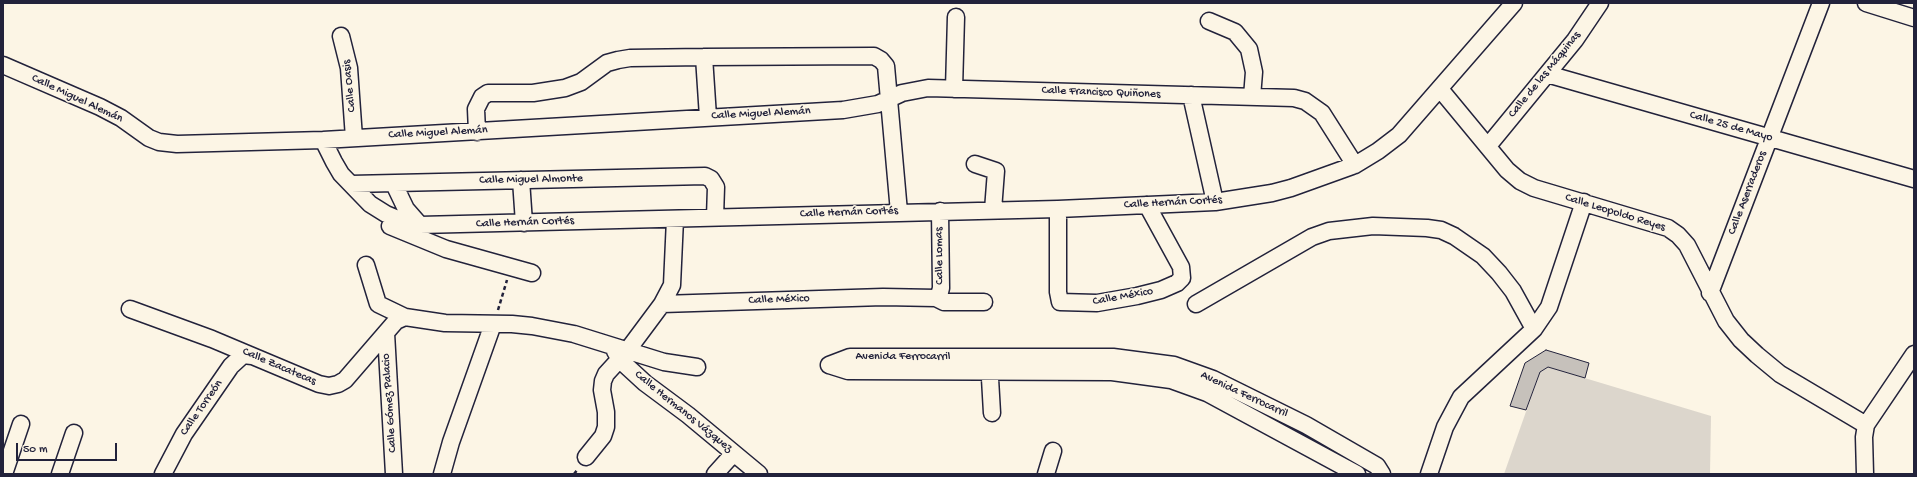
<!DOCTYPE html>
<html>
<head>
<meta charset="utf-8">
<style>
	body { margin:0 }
	#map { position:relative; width:1917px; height:477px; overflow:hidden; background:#fcf5e5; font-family:"Gochi Hand",sans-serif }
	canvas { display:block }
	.frame { position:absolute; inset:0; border:4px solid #22223b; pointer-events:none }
	.scale { position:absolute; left:16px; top:443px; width:101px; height:18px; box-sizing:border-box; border:2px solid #22223b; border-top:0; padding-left:5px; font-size:12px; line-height:14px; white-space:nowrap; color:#22223b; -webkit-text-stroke:3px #fcf5e5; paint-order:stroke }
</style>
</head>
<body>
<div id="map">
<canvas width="1917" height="477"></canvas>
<div class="frame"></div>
<div class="scale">50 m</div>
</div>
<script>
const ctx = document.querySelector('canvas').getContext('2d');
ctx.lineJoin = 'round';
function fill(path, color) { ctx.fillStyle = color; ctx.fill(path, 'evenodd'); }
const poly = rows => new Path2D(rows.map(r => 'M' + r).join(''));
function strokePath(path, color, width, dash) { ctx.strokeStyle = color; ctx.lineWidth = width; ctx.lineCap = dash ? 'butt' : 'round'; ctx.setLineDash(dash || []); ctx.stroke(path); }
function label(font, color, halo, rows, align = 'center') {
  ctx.font = font + ' "Gochi Hand",sans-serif'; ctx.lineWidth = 3; ctx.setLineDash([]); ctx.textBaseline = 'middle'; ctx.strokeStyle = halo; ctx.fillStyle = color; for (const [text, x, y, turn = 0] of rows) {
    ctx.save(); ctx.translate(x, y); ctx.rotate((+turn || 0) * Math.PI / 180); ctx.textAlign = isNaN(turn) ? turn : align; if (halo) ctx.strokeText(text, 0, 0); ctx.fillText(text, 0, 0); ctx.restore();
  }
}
const green = poly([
	[1548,367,1711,416,1710,474,1504,474,1540,372]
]);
const building = poly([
	[1546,350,1589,363,1585,378,1548,367,1540,372,1526,410,1510,406,1525,363,1546,350]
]);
const path = poly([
	[498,310,507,280],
	[574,474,578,469]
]);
const minor = poly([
	[1866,3,1914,18],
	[1209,21,1235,32,1249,49,1254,72,1252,97],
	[341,36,349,68,354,138],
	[704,57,708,117],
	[3,65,100,107,121,118,149,138,159,142,177,144,323,140,843,110,878,104,902,93,928,88,1294,98,1305,101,1322,113,1355,165],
	[1547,74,1914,179],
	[954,89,956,17],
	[1440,89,1507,170,1520,181,1534,188,1668,228,1678,235,1687,245,1726,321,1741,340,1757,355,1780,374,1866,425],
	[1191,95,1215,202],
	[477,132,476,109,482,97,488,93,533,93,565,88,581,82,607,63,618,60,630,58,704,57,874,56,881,60,886,66,899,212],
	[323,140,334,162,341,174,370,204,386,214,405,222,420,225,1058,209,1215,202,1272,193,1291,188,1355,165,1378,151,1399,135,1514,3],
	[1488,146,1575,40,1600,3],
	[975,164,996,171,993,210],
	[521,180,524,223],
	[351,184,705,176,711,179,716,187,715,217],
	[394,184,406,209,420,225],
	[1058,209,1058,292,1060,302,1097,303,1137,296,1161,290,1177,283,1182,278,1181,267,1147,205],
	[390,226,446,249,532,273],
	[366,265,378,304,405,317,445,323,512,324,532,326,574,334,664,362,697,367],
	[1710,293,1821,3],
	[936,298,939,296,941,288,940,211],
	[662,304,883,297,936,298,944,302,984,302],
	[1196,304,1312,237,1329,231,1373,226,1427,228,1441,230,1454,236,1483,256,1499,273,1513,291,1534,329],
	[130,309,212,339,319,384,329,386,338,384,345,380,396,321,405,317],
	[386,333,394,474],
	[615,351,620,360,645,383,688,415,759,474],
	[989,361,992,413],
	[829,365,850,357,1113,357,1174,365,1213,379,1306,425,1377,466,1382,474],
	[829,365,848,371,1112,372,1171,380,1207,393,1357,474],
	[586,457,603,436,606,427,606,412,602,390,603,381,606,374,627,351,662,304,672,285,675,219],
	[4,474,21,424],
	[60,474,74,433],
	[163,474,184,434,231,366,243,355,252,356],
	[442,474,451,442,493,324],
	[715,474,733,454],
	[1046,474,1053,451],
	[1429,474,1445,427,1461,397,1534,329,1549,307,1584,202],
	[1865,474,1864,437,1866,425,1914,354]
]);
const streetNames = [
	["Calle de las Máquinas",1545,75,-51],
	["Calle Oasis",350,86,-96],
	["Calle Francisco Quiñones",1101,93,2],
	["Calle Miguel Alemán",77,99,25],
	["Calle Miguel Alemán",761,114,-3],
	["Calle 25 de Mayo",1731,127,16],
	["Calle Miguel Alemán",438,133,-3],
	["Calle Miguel Almonte",531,180,-1],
	["Calle Aserraderos",1748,193,-69],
	["Calle Hernán Cortés",1173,203,-3],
	["Calle Hernán Cortés",849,213,-2],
	["Calle Leopoldo Reyes",1615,213,17],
	["Calle Hernán Cortés",525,223,-2],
	["Calle Lomas",940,256,-91],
	["Calle México",1123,297,-10],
	["Calle México",779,300,-2],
	["Avenida Ferrocarril",903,357],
	["Calle Zacatecas",279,367,23],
	["Avenida Ferrocarril",1244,395,25],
	["Calle Gómez Palacio",390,403,-94],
	["Calle Torreón",202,408,-55],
	["Calle Hermanos Vázquez",683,412,39]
];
fill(green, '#dcd6cc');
fill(building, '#c6c1bb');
strokePath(building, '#22223b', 1);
strokePath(minor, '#22223b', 19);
strokePath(path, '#22223b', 2.5, [4, 3]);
strokePath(minor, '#fcf5e5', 16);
label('12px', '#22223b', '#fcf5e5', streetNames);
</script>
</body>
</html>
